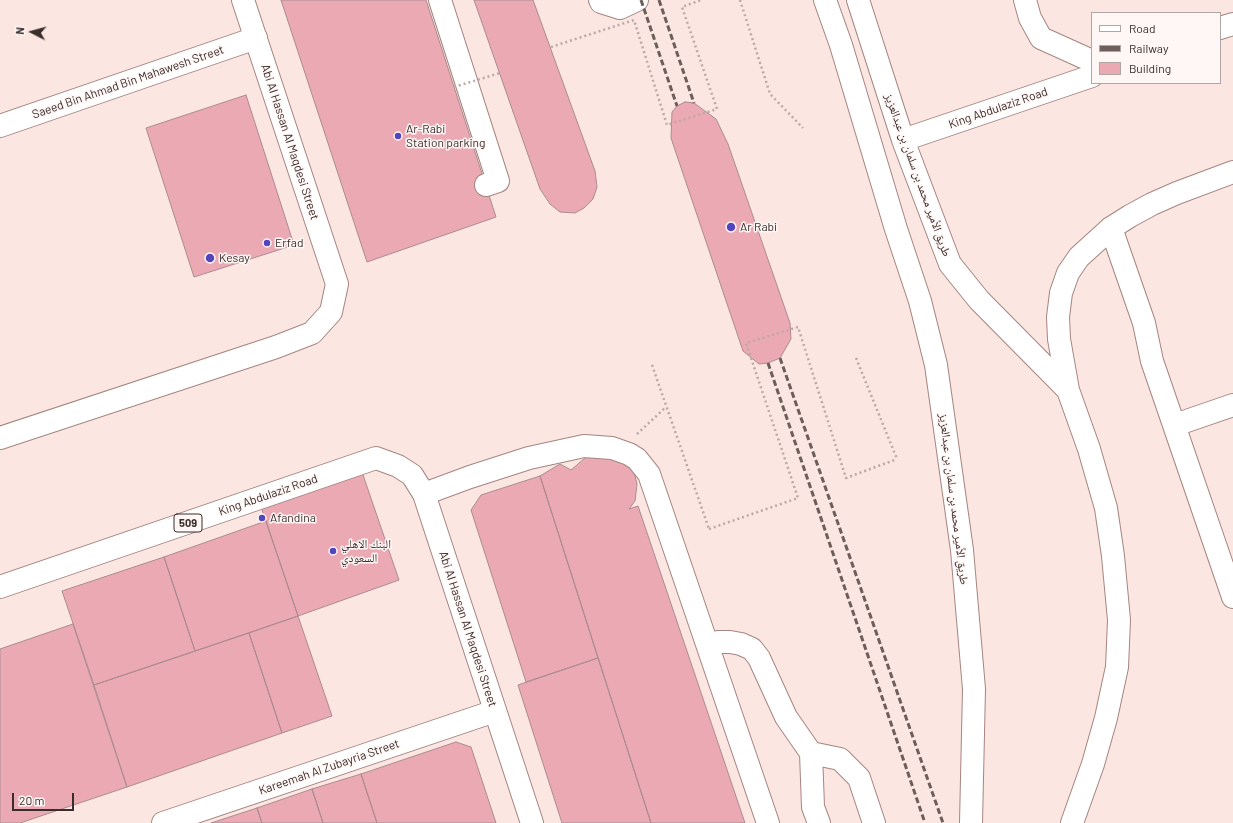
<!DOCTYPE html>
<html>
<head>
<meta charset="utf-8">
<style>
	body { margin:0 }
	#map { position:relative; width:1233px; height:823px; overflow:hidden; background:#fbe6e2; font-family:Barlow,sans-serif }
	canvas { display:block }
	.legend { position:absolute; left:1091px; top:12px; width:130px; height:72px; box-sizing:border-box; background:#fef7f6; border:1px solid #b0a6a5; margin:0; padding:5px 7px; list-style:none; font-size:12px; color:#3a2d2b }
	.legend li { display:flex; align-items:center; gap:8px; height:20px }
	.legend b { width:20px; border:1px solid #b0a6a5 }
	.north { position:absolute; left:12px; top:12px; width:40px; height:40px; -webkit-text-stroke:3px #fef7f6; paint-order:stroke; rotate:276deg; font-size:11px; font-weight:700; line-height:16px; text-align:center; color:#3a2d2b }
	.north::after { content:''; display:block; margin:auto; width:14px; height:18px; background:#3a2d2b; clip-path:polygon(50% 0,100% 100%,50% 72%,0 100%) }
	.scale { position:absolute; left:12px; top:793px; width:62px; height:18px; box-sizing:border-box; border:2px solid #3a2d2b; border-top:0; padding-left:5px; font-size:12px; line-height:14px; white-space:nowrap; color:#3a2d2b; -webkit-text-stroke:3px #fef7f6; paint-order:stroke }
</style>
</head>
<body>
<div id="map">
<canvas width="1233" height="823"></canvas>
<ul class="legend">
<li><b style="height:5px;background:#fff"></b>Road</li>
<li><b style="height:5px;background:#6d5e5b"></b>Railway</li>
<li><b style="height:11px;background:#eba9b4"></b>Building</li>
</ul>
<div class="north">N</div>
<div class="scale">20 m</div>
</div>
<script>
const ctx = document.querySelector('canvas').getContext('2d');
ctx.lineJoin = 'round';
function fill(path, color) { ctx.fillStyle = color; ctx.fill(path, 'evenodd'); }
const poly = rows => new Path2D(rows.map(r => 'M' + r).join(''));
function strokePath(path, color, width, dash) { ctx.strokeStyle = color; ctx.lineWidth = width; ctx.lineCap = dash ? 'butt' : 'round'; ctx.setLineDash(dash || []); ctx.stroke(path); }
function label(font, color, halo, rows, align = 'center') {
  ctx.font = font + ' Barlow,"Noto Naskh Arabic",sans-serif'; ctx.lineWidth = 3; ctx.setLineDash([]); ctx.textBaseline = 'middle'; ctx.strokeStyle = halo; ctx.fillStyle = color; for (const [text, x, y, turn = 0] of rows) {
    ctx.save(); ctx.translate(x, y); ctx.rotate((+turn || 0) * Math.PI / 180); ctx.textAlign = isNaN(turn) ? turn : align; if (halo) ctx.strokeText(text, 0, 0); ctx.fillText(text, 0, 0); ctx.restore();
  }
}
const building = poly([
	[281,0,426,0,496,217,367,262,281,0],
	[474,0,533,0,595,171,597,187,593,199,584,208,575,213,560,212,550,204,540,189,474,0],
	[246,95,294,245,194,277,146,128,246,95],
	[685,102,694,103,716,119,728,144,790,323,791,339,780,358,768,363,759,364,743,351,671,138,672,112,677,106,685,102],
	[596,453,627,464,634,472,637,484,635,501,629,509,638,506,745,823,651,823,540,476,560,464,571,470,585,458,596,453],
	[362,472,399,580,298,616,261,507,362,472],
	[540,476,598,658,526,682,471,510,481,495,540,476],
	[266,521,298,616,195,651,164,557,266,521],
	[164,557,195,651,94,685,62,591,164,557],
	[298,616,332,716,282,733,249,633,298,616],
	[73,624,127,787,20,823,0,823,0,649,73,624],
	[249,633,282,733,127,787,94,685,249,633],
	[598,658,651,823,562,823,518,685,598,658],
	[456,742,471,747,496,823,377,823,361,774,456,742],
	[361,774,377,823,323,823,312,789,361,774],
	[312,789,323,823,262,823,257,808,312,789],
	[257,808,262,823,211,823,257,808]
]);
const path = poly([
	[740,0,770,94,803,128],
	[856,358,897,459],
	[652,365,709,529],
	[637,434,666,407]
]);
const minor = poly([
	[440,0,498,181,486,185],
	[0,126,256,38],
	[1111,228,1144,323,1152,361,1233,597],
	[1175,425,1233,405],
	[424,494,470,477,529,458,584,446,612,448,629,454,637,459,649,474,768,823],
	[707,644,718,642,730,642,741,644,752,649,759,658,786,717,811,753,813,807,819,823],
	[811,753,840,759,859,778,874,823],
	[163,823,495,711]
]);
const major = poly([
	[600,0,601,2,620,8,637,0],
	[825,0,841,45,896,229,920,301,936,365,962,550,974,689,971,823],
	[858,0,903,140,950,264,979,300,1068,390,1089,449,1106,508,1113,556,1119,620,1117,667,1106,718,1093,764,1072,823],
	[1025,0,1030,18,1041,38,1092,61],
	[1220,28,1233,24],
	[903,140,1092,76],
	[1068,390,1059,339,1058,317,1061,293,1068,273,1079,257,1111,228,1130,216,1152,204,1177,193,1233,172],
	[0,438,276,347,312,333,331,312,337,284,243,0],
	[0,587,376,458,398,466,412,475,424,494,532,823]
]);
const rail = poly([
	[641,0,677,106],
	[659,0,694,103],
	[780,358,943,823],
	[768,363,925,823]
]);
const pathBridge = poly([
	[551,47,634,20,667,125,717,109,682,7,701,0],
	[454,87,500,73],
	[709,529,798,498,746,343,798,327,846,478,897,459]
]);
const markers = [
	[398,136,4,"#5346bd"],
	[731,227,5,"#5346bd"],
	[267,243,4,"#5346bd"],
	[210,258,5,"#5346bd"],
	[262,518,4,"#5346bd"],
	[333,551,4,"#5346bd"]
];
const shields = [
	[188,523,28]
];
const shieldNames = [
	["509",188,523]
];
const streetNames = [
	["Saeed Bin Ahmad Bin Mahawesh Street",128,82,-19],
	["King Abdulaziz Road",998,108,-19],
	["Abi Al Hassan Al Maqdesi Street",290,142,72],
	["طريق الأمير محمد بن سلمان بن عبدالعزيز",918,175,70],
	["King Abdulaziz Road",268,495,-19],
	["طريق الأمير محمد بن سلمان بن عبدالعزيز",954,499,83],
	["Abi Al Hassan Al Maqdesi Street",468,629,72],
	["Kareemah Al Zubayria Street",329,767,-19]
];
const poiNames = [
	["Ar-Rabi",406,129],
	["Station parking",406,143],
	["Ar Rabi",740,227],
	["Erfad",275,243],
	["Kesay",219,258],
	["Afandina",270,518],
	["البنك الاهلي",341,544],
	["السعودي",341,558]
];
fill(building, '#eba9b4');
strokePath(building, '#ab8b90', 1);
strokePath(minor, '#a58580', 24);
strokePath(major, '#a58580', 24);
strokePath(path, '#bba9a5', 2.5, [2, 3]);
strokePath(minor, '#fff', 22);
strokePath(major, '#fff', 22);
strokePath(rail, '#6d5e5b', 3, [6, 3]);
strokePath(pathBridge, '#bba9a5', 2.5, [2, 3]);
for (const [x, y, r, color] of markers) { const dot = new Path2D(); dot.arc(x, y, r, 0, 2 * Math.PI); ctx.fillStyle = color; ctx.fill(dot); strokePath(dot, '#fef7f6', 1.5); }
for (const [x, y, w] of shields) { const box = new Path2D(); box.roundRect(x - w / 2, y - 9, w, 18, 3); ctx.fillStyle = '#fef7f6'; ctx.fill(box); strokePath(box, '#3a2d2b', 1); }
label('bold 11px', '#3a2d2b', null, shieldNames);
label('12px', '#3a2d2b', '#fef7f6', streetNames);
label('12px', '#3a2d2b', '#fef7f6', poiNames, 'left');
</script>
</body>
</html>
